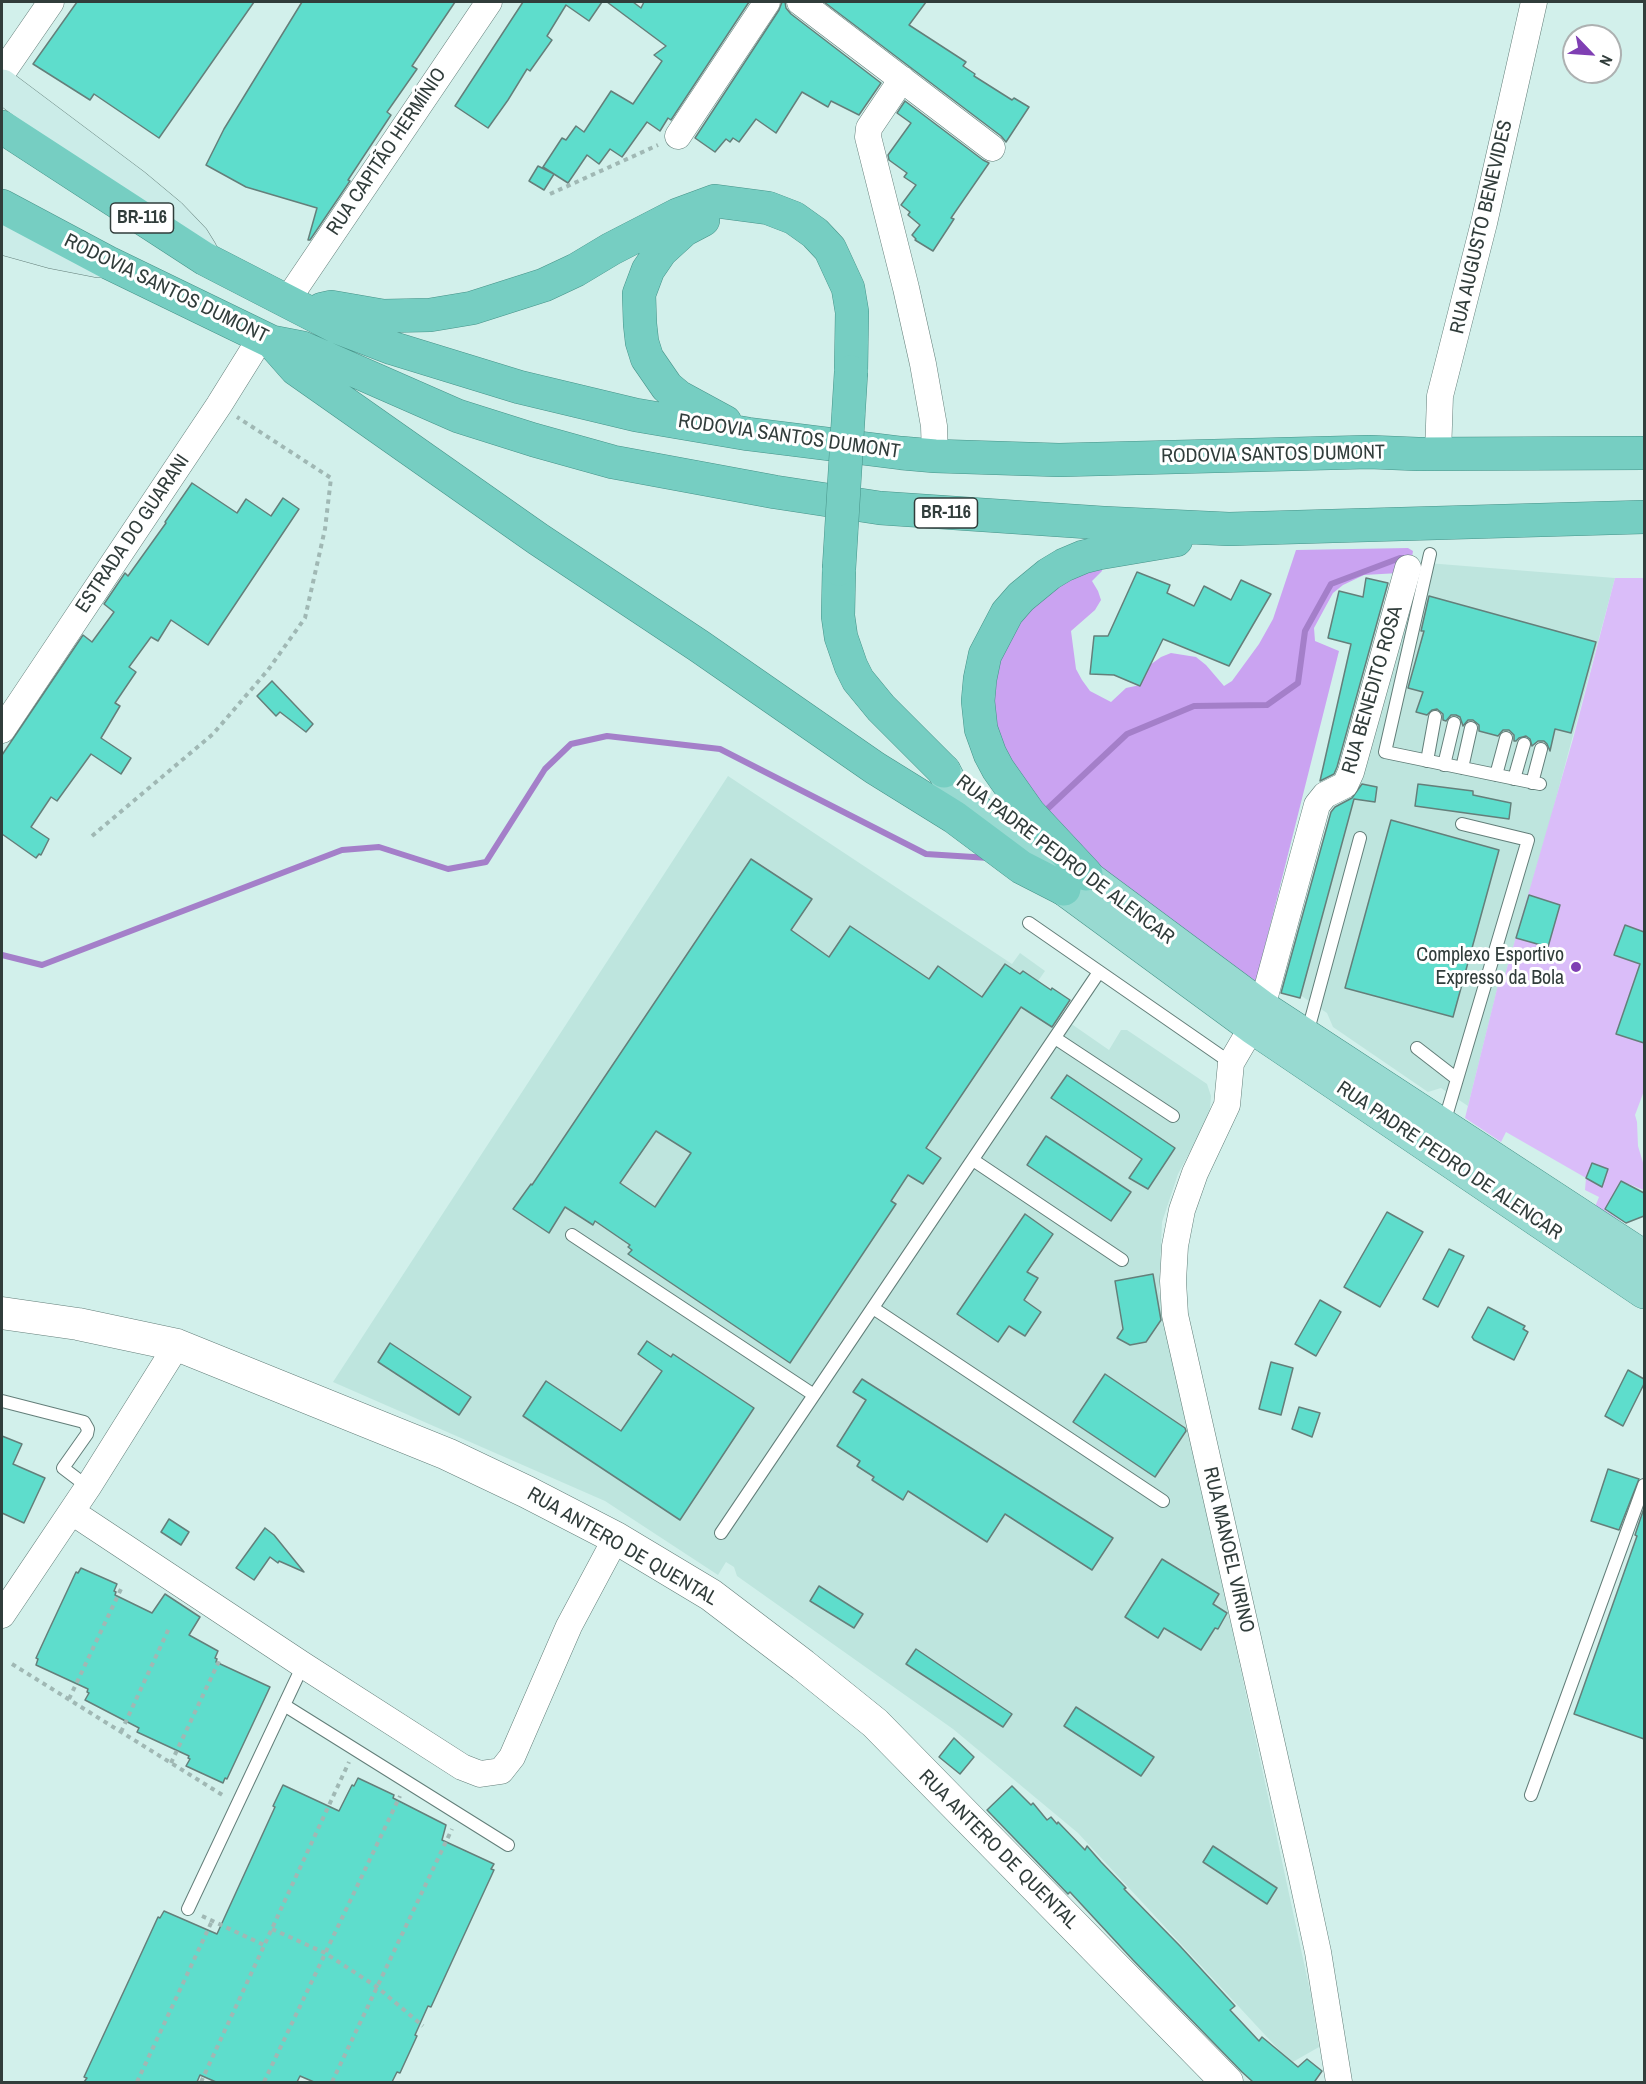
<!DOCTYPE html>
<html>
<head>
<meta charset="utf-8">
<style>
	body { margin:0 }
	#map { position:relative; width:1646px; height:2084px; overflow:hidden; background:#d2f0eb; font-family:"Archivo Narrow",sans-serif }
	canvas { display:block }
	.frame { position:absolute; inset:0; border:3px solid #313d3b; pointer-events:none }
	.north { position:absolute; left:1562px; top:24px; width:60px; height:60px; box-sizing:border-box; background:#fff; border:2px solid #adb1b1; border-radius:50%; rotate:115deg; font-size:16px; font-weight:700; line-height:24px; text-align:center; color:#313d3b }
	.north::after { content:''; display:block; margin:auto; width:21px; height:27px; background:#7f3fb3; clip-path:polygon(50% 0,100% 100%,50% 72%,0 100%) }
</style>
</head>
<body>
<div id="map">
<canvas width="1646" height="2084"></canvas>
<div class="frame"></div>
<div class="north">N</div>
</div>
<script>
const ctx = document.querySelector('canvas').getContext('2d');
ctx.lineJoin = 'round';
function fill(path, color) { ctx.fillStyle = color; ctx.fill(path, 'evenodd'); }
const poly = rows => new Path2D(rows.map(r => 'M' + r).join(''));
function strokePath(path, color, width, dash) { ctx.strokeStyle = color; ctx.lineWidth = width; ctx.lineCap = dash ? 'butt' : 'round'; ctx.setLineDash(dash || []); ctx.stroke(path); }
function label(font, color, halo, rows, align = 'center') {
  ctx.font = font + ' "Archivo Narrow",sans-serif'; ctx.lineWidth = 6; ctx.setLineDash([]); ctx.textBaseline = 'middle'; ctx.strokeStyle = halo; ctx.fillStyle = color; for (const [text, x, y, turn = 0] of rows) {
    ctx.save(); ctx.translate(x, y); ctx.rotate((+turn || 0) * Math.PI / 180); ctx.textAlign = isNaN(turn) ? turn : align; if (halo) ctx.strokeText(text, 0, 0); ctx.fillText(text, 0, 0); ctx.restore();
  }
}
const built = poly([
	[1415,562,1615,578,1549,825,1505,975,1501,974,1468,1106,1441,1088,1428,1092,1333,1027,1327,1013,1300,995,1353,799],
	[728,776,1012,964,1020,953,1045,971,1033,988,1045,997,1051,989,1069,1002,1060,1016,1109,1050,1121,1030,1127,1030,1207,1084,1211,1096,1210,1109,1200,1133,1178,1174,1162,1222,1159,1291,1310,1991,1319,2047,1291,2063,1078,1833,953,1729,737,1576,734,1567,726,1562,718,1575,605,1501,333,1382]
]);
const green = poly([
	[1615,578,1644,578,1644,1091,1635,1115,1637,1122,1638,1146,1644,1166,1644,1190,1623,1182,1605,1210,1625,1223,1595,1207,1599,1197,1585,1190,1586,1178,1506,1132,1501,1142,1465,1118,1501,973,1505,975,1509,961,1573,739]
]);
const forest = poly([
	[1408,548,1413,551,1411,563,1399,573,1364,575,1343,585,1333,593,1314,628,1315,641,1339,651,1256,982,1114,878,1054,827,998,758,989,666,1042,592,1103,560,1102,571,1092,581,1098,591,1101,600,1095,610,1071,631,1076,669,1082,680,1090,691,1111,702,1126,688,1140,685,1150,665,1161,657,1171,653,1196,657,1206,665,1224,686,1232,681,1259,644,1273,619,1296,550]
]);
const stream = poly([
	[1043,813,1127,734,1194,706,1267,705,1298,683,1305,631,1331,584,1400,558,1408,558],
	[2,955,42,965,342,850,379,847,448,869,486,862,545,769,571,744,607,736,720,749,926,854,989,858]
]);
const building = poly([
	[77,2,254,2,159,138,94,94,90,100,33,64,77,2],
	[302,2,455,2,412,66,417,69,387,112,391,115,348,180,350,181,310,240,308,240,317,208,246,187,206,165,224,129,302,2],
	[523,2,602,2,589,21,566,5,547,36,552,40,530,71,527,69,508,100,488,128,455,106,523,2],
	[607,2,633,2,641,8,644,2,749,2,671,120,668,118,660,131,647,122,622,157,610,149,599,164,587,155,568,183,543,167,562,138,566,140,576,126,584,132,611,91,633,104,662,61,654,55,666,46,607,2],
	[782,2,785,2,786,8,791,14,881,83,859,115,831,101,828,107,802,92,776,133,756,119,739,142,733,138,730,142,726,139,715,152,695,138,779,10,782,2],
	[824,2,926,2,909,25,966,62,963,66,975,74,974,76,1012,100,1014,98,1029,107,1006,142,1001,136,824,2],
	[905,101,983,160,989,163,951,218,954,219,933,251,915,240,916,239,912,235,920,225,908,215,910,212,901,205,916,185,904,177,907,173,889,160,888,155,911,123,897,113,905,101],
	[538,166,554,174,544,190,529,181,538,166],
	[192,483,237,513,246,499,271,516,283,498,299,509,208,645,171,620,158,641,151,637,129,667,136,672,115,703,120,706,101,738,131,758,121,774,91,754,57,801,51,797,31,827,49,839,41,855,39,854,36,858,2,834,2,755,83,635,92,642,114,612,104,604,125,573,128,576,166,523,165,522,192,483],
	[1137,572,1170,585,1167,593,1194,606,1204,586,1231,600,1241,580,1271,594,1229,666,1163,639,1140,686,1114,675,1090,674,1094,636,1108,636,1137,572],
	[1366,578,1388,583,1337,767,1334,774,1320,781,1351,644,1328,638,1339,591,1363,597,1366,578],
	[1429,596,1596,642,1571,733,1555,729,1550,751,1547,744,1544,741,1538,741,1532,746,1530,739,1526,736,1519,738,1516,741,1514,741,1514,735,1509,730,1503,730,1498,736,1479,731,1479,725,1473,720,1468,720,1463,726,1460,717,1456,715,1451,715,1446,721,1443,720,1443,714,1437,709,1432,710,1427,715,1416,712,1423,692,1408,688,1424,631,1421,631,1429,596],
	[272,681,313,724,306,732,280,712,276,716,257,696,272,681],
	[1362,784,1377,787,1375,802,1354,799,1300,998,1281,993,1331,812,1335,807,1352,798,1362,784],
	[1418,784,1473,791,1473,795,1511,803,1509,819,1415,806,1418,784],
	[1391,820,1499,850,1453,1017,1345,988,1391,820],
	[751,859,812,899,791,930,829,957,850,926,929,979,938,966,982,997,1005,964,1020,974,1023,971,1051,990,1052,988,1070,1000,1052,1027,1021,1007,926,1148,941,1158,923,1184,908,1175,891,1201,896,1204,790,1363,628,1254,632,1250,628,1247,630,1245,595,1221,593,1225,565,1207,549,1233,513,1209,531,1184,532,1185,751,859],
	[656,1131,691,1153,655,1207,620,1183,656,1131],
	[1529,895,1560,905,1548,947,1516,938,1529,895],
	[1625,925,1644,932,1644,1043,1616,1034,1640,964,1614,955,1625,925],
	[1067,1075,1175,1148,1148,1189,1129,1178,1142,1159,1051,1098,1067,1075],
	[1046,1136,1131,1192,1111,1221,1027,1165,1046,1136],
	[1592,1163,1608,1169,1602,1187,1586,1178,1592,1163],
	[1621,1181,1644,1193,1644,1216,1626,1223,1605,1209,1621,1181],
	[1387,1212,1423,1232,1380,1307,1344,1287,1387,1212],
	[1025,1214,1053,1234,1027,1272,1038,1278,1024,1300,1041,1312,1025,1336,1009,1326,998,1342,957,1314,1025,1214],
	[1449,1249,1464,1256,1438,1307,1423,1299,1449,1249],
	[1153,1274,1161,1320,1146,1342,1130,1345,1117,1338,1123,1329,1115,1281,1153,1274],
	[1320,1300,1341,1312,1316,1356,1295,1344,1320,1300],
	[1488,1307,1525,1326,1523,1329,1528,1332,1514,1360,1474,1340,1472,1337,1488,1307],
	[647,1341,671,1357,673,1354,754,1408,680,1520,523,1416,546,1381,621,1431,662,1371,638,1354,647,1341],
	[390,1343,471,1397,459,1415,378,1362,390,1343],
	[1271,1362,1293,1368,1281,1415,1259,1409,1271,1362],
	[1628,1370,1644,1379,1644,1384,1623,1426,1605,1416,1628,1370],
	[1105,1374,1185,1428,1186,1431,1155,1477,1073,1422,1105,1374],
	[862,1379,1113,1538,1092,1570,1005,1514,987,1542,908,1491,903,1500,872,1480,874,1477,857,1466,860,1461,837,1446,866,1400,853,1392,862,1379],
	[1299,1407,1320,1413,1312,1437,1292,1429,1299,1407],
	[2,1436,22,1444,13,1464,45,1478,24,1523,2,1513,2,1436],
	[1608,1469,1639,1479,1619,1530,1591,1521,1608,1469],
	[1644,1508,1644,1739,1574,1714,1637,1536,1635,1535,1644,1508],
	[169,1519,189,1532,181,1545,161,1532,169,1519],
	[265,1528,274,1535,304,1572,279,1561,278,1563,270,1557,254,1580,236,1568,265,1528],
	[1162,1559,1219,1594,1213,1604,1227,1613,1218,1629,1215,1628,1201,1650,1164,1628,1158,1638,1125,1617,1162,1559],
	[81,1568,117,1584,114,1591,116,1592,115,1595,152,1613,165,1594,200,1617,189,1635,218,1651,215,1658,217,1659,216,1662,270,1687,227,1779,225,1778,223,1783,186,1766,190,1759,188,1758,189,1756,137,1732,139,1728,85,1700,89,1693,87,1692,88,1689,36,1665,38,1659,36,1658,48,1632,76,1572,78,1573,81,1568],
	[819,1586,863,1614,854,1628,810,1601,819,1586],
	[916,1649,1012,1714,1003,1727,906,1664,916,1649],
	[1076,1707,1154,1757,1141,1776,1064,1726,1076,1707],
	[954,1738,974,1757,960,1774,939,1757,954,1738],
	[358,1778,394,1795,393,1798,446,1825,442,1840,494,1864,491,1869,494,1870,459,1946,431,2007,428,2006,415,2035,417,2036,400,2073,397,2072,392,2082,314,2082,300,2076,297,2082,216,2082,200,2075,197,2082,84,2082,87,2078,84,2077,130,1978,158,1917,160,1918,164,1911,217,1934,275,1807,273,1806,283,1785,339,1811,352,1785,354,1786,358,1778],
	[1012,1786,1031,1805,1033,1803,1047,1820,1051,1817,1057,1824,1058,1822,1085,1850,1087,1846,1101,1862,1126,1888,1124,1889,1180,1946,1235,2006,1230,2010,1259,2041,1262,2037,1298,2067,1307,2059,1322,2071,1315,2081,1316,2082,1253,2082,1242,2072,1133,1960,1070,1892,1068,1894,987,1810,1012,1786],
	[1213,1846,1277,1888,1267,1904,1203,1862,1213,1846]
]);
const path = poly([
	[550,194,658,145],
	[92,836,213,734,268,670,305,618,325,529,331,478,237,417],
	[12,1664,224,1796],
	[69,1699,121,1589],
	[121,1732,170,1626],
	[171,1763,220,1659],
	[202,1916,264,1945],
	[272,1929,325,1953,377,1987,423,2026],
	[137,2082,212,1921],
	[201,2082,349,1762],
	[264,2082,400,1796],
	[332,2082,452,1829]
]);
const service = poly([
	[1430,554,1385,752,1540,784],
	[1427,761,1435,717],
	[1444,765,1454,723],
	[1462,768,1471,728],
	[1496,775,1506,738],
	[1514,779,1524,744],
	[1532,783,1541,749],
	[1029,923,1231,1063],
	[1307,1034,1360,838],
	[1055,1038,1173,1116],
	[1417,1048,1457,1079],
	[1444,1123,1528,840,1462,824],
	[973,1160,1122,1260],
	[572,1235,814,1395],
	[873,1308,1163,1501],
	[2,1401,84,1422,88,1429,87,1434,63,1468,88,1487],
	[721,1533,1099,972],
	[284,1705,508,1845],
	[1531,1795,1644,1485],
	[188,1909,303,1665]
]);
const minor = poly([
	[800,2,992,148],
	[2,73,51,2],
	[902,79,869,128,868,137,906,288,923,364,934,426,935,456],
	[678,136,767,2],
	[286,302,489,2],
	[1438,454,1440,396,1484,223,1534,2],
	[2,730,219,405,262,336],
	[1262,1007,1317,805,1325,795,1345,785,1351,772,1408,568],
	[1252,1027,1231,1063,1227,1105,1195,1173,1182,1210,1175,1246,1173,1281,1175,1315,1301,1873,1318,1952,1339,2082],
	[72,1512,303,1665,462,1767,480,1774,501,1771,512,1757,569,1626,616,1538],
	[2,1615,88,1487,177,1345]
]);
const tertiary = poly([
	[2,1313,78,1324,177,1345,447,1454,527,1492,616,1538,711,1595,803,1665,875,1723,1227,2082]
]);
const secondary = poly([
	[2,86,134,185,170,215,193,239,201,252],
	[2,238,53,252,99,261]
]);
const primary = poly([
	[944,771,954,790,1064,889,1252,1027,1644,1292],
	[1063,859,1262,1007,1644,1257]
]);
const trunk = poly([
	[2,127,205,259,337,327,392,348,519,387,636,415,748,434,901,453,935,456,1059,460,1369,452,1418,454,1644,453],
	[2,206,107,262,272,342,303,348,458,416,534,440,613,462,775,492,880,508,1103,523,1229,529,1644,517],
	[703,220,684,230,661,251,648,270,639,294,640,324,642,342,647,358,667,387,679,397,725,422],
	[322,309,331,307,383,316,430,315,472,308,544,285,576,270,611,249,677,215,715,201,768,208,794,218,815,233,830,249,848,288,852,312,851,372],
	[273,343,296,369,538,539,699,646,875,768,954,817,1021,867,1064,889],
	[839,569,838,616,841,637,851,666,858,680,881,708,944,771],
	[1086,874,1029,813,998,769,990,754,981,729,978,701,980,679,985,655,1007,613,1021,597,1049,574,1064,565,1083,557,1099,553,1176,540]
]);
const trunkBridge = poly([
	[839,569,851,372]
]);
const markers = [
	[1576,967,6,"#7f3fb3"]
];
const shields = [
	[142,218,63],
	[946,513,63]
];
const shieldNames = [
	["BR-116",142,218],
	["BR-116",946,513]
];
const streetNames = [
	["RUA CAPITÃO HERMÍNIO",387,152,-56],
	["RUA AUGUSTO BENEVIDES",1482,227,-77],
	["RODOVIA SANTOS DUMONT",166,289,26],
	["RODOVIA SANTOS DUMONT",789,437,8],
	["RODOVIA SANTOS DUMONT",1273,455,-1],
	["ESTRADA DO GUARANI",133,534,-56],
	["RUA BENEDITO ROSA",1373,690,-74],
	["RUA PADRE PEDRO DE ALENCAR",1065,860,37],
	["RUA PADRE PEDRO DE ALENCAR",1449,1161,34],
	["RUA ANTERO DE QUENTAL",622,1547,30],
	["RUA MANOEL VIRINO",1228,1550,77],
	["RUA ANTERO DE QUENTAL",998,1850,45]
];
const poiNames = [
	["Complexo Esportivo",1564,956],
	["Expresso da Bola",1564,979]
];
fill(built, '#bee5de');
fill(green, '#dabdf9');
fill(forest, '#caa3f1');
strokePath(stream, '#a47fc9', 6);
fill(building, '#5eddcc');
strokePath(building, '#647f7a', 1.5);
strokePath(service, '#637e79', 14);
strokePath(minor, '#637e79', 27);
strokePath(tertiary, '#637e79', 33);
strokePath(secondary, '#637e79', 34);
strokePath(primary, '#479389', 34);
strokePath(trunk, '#479389', 34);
strokePath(path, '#a0b8b4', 4, [4.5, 4.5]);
strokePath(service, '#fff', 12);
strokePath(minor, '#fff', 26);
strokePath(tertiary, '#fff', 32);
strokePath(secondary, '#cbece8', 33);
strokePath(primary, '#98dad1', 33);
strokePath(trunk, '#76cec2', 33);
strokePath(trunkBridge, '#479389', 34, []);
strokePath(trunkBridge, '#76cec2', 33);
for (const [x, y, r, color] of markers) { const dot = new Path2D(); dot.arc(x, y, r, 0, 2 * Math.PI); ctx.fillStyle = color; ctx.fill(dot); strokePath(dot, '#fff', 2); }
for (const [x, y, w] of shields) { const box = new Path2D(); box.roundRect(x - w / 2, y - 15, w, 30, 4.5); ctx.fillStyle = '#fff'; ctx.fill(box); strokePath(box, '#313d3b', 1.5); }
label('bold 18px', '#313d3b', null, shieldNames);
label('20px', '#313d3b', '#fff', streetNames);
label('20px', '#313d3b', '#fff', poiNames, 'right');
</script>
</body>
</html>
